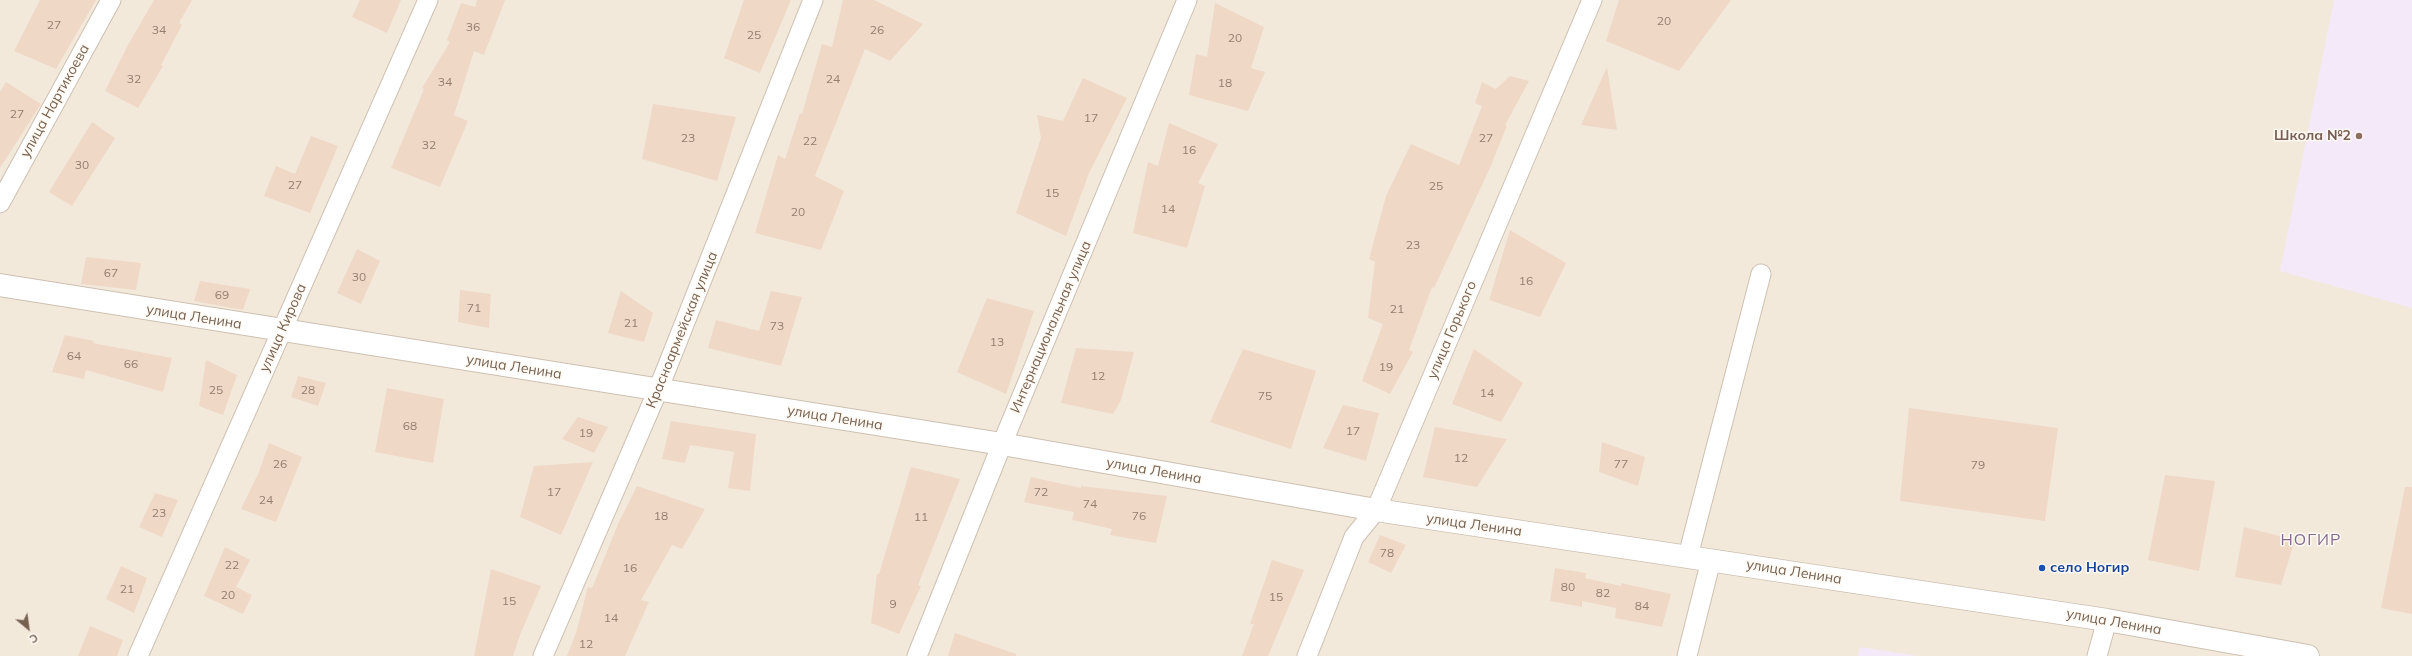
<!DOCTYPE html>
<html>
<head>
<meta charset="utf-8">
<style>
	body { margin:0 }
	#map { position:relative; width:2412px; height:656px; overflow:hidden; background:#fcf7ed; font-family:Mulish,sans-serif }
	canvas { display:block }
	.north { position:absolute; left:8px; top:608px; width:40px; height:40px; -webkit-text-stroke:3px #fefaf3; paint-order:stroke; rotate:151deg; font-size:11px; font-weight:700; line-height:16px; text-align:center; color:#766050 }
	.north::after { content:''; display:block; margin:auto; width:14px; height:18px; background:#766050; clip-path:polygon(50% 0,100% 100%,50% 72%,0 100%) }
</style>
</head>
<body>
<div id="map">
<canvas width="2412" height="656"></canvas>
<div class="north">С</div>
</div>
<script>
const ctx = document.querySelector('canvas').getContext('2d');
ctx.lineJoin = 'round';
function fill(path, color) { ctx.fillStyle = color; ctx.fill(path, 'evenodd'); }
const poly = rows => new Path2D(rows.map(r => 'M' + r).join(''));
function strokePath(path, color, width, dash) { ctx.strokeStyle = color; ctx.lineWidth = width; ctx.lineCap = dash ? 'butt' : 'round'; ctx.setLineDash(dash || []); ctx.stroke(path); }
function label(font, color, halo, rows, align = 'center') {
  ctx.font = font + ' Mulish,sans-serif'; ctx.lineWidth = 3; ctx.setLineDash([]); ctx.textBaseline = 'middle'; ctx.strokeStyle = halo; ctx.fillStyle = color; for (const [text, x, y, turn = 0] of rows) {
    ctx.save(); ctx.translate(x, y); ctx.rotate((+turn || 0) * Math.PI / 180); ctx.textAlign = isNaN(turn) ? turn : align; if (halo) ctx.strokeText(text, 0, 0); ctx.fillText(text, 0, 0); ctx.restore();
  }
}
const residential = poly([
	[0,0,2412,0,2412,656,0,656]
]);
const education = poly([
	[2334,0,2412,0,2412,308,2280,271],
	[1860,647,1918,656,1858,656]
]);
const building = poly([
	[40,0,96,0,56,69,14,51],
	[154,0,192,0,179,23,182,25,161,65,163,66,138,108,105,91,128,45],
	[360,0,401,0,387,33,352,17],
	[477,0,505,0,484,55,474,51,454,115,468,121,440,187,391,168,424,89,422,88,450,42,447,40,461,3,475,7],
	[744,0,791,0,760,73,724,58],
	[843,0,874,0,923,24,890,61,865,49,815,176,844,191,821,250,755,233,778,155,785,159,800,113,802,114,822,44,832,47],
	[1619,0,1731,0,1679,71,1606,41],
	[1215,3,1264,27,1251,68,1265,72,1248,111,1189,95,1196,54,1207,57],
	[1607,67,1617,130,1581,125],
	[1510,76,1529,81,1505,125,1507,126,1489,170,1434,288,1432,287,1409,350,1413,352,1390,394,1362,381,1383,324,1368,318,1375,262,1369,259,1386,196,1411,144,1459,165,1482,106,1475,103,1482,82,1496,89],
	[1083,78,1127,98,1089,173,1066,236,1016,213,1041,138,1037,115,1063,121],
	[6,82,41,104,0,168,0,92],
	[653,104,736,117,717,181,642,159],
	[92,122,115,138,72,206,49,192],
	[1169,123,1218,144,1198,183,1205,186,1187,248,1133,233,1148,162,1158,166],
	[311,136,338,146,310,213,264,196,276,166,295,174],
	[1510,230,1566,263,1540,317,1489,300],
	[357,249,380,261,361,304,337,293],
	[86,257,141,263,136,290,81,284],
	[200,281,250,289,243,310,194,301],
	[460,290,491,294,489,328,458,322],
	[621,291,653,313,644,342,608,333],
	[771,291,802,297,781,366,708,348,716,320,759,331],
	[987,298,1034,311,1006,394,957,372],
	[65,335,94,341,93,343,172,358,163,392,86,370,84,379,52,372],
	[1076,348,1134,352,1121,400,1113,414,1061,403],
	[1243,349,1316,371,1291,449,1210,422],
	[1474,349,1523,383,1501,422,1452,404],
	[206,360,237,375,223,415,199,406],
	[298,376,326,383,318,406,291,397],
	[387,388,444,399,433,463,375,452],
	[1343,405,1379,413,1366,461,1323,448],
	[1909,408,2058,428,2045,521,1900,501],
	[578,417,608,427,594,453,562,439],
	[671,421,756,434,750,491,728,488,734,452,690,445,685,463,662,459],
	[1435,427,1507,439,1477,487,1423,477],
	[1602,442,1645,457,1638,486,1599,472],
	[269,443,302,457,276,522,241,509,259,472],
	[593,462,561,535,520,517,534,466],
	[911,467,960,479,918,585,921,586,899,634,871,623,877,574,879,574],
	[2165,475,2215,481,2199,571,2148,560],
	[1031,477,1081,488,1081,486,1167,496,1156,543,1110,535,1112,529,1072,520,1074,512,1024,502],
	[637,486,705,509,682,549,672,545,641,600,649,602,625,656,567,656,576,633,588,587,592,588,619,522],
	[2405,487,2412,487,2412,614,2381,608],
	[155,493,178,500,162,537,139,527],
	[2244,527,2295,540,2281,585,2235,577],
	[1380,535,1406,545,1391,573,1368,562],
	[225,547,250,560,236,587,252,595,243,614,204,596],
	[1272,560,1304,570,1268,656,1242,656,1254,624,1250,624],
	[121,566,147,578,134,613,106,599],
	[1555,568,1586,573,1585,578,1621,586,1621,583,1671,594,1662,627,1615,618,1616,608,1582,601,1582,607,1550,601],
	[491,569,541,586,520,635,513,656,474,656],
	[90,626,123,640,117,656,78,656],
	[955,633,1016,654,1016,656,948,656]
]);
const minor = poly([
	[0,203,111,0],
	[1688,556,1761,274],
	[138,656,428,0],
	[543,656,658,390,813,0],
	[917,656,1002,444,1187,0],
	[1307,656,1354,537,1376,510,1592,0],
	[1687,656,1711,560],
	[2097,656,2107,620]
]);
const tertiary = poly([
	[0,285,1002,444,1376,510,2107,620,2308,656]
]);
const markers = [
	[2359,136,4,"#8d6e63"],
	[2042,568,4,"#1a4fb4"]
];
const numberNames = [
	["20",1664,21],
	["27",54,25],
	["36",473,27],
	["34",159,30],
	["26",877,30],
	["25",754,35],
	["20",1235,38],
	["32",134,79],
	["24",833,79],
	["34",445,82],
	["18",1225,83],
	["27",17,114],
	["17",1091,118],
	["23",688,138],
	["27",1486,138],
	["22",810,141],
	["32",429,145],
	["16",1189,150],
	["30",82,165],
	["27",295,185],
	["25",1436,186],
	["15",1052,193],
	["14",1168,209],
	["20",798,212],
	["23",1413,245],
	["67",111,273],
	["30",359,277],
	["16",1526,281],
	["69",222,295],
	["71",474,308],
	["21",1397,309],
	["21",631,323],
	["73",777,326],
	["13",997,342],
	["64",74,356],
	["66",131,364],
	["19",1386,367],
	["12",1098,376],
	["25",216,390],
	["28",308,390],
	["14",1487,393],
	["75",1265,396],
	["68",410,426],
	["17",1353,431],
	["19",586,433],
	["12",1461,458],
	["26",280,464],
	["77",1621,464],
	["79",1978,465],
	["17",554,492],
	["72",1041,492],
	["24",266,500],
	["74",1090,504],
	["23",159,513],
	["18",661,516],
	["76",1139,516],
	["11",921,517],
	["78",1387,553],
	["22",232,565],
	["16",630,568],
	["80",1568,587],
	["21",127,589],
	["82",1603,593],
	["20",228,595],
	["15",1276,597],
	["15",509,601],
	["9",893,604],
	["84",1642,606],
	["14",611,618],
	["12",586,644]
];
const streetNames = [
	["улица Нартикоева",55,101,-61],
	["улица Ленина",194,317,9],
	["Интернациональная улица",1051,327,-67],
	["улица Кирова",283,328,-66],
	["Красноармейская улица",682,330,-68],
	["улица Горького",1452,330,-67],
	["улица Ленина",514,367,9],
	["улица Ленина",835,418,9],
	["улица Ленина",1154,471,10],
	["улица Ленина",1474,525,8],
	["улица Ленина",1794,572,9],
	["улица Ленина",2114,622,10]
];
const educationNames = [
	["Школа №2",2351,136]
];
const transitNames = [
	["село Ногир",2050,568]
];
const quarterNames = [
	["НОГИР",2311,540]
];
fill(residential, '#f3e9db');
fill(education, '#f4e9f8');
fill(building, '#efd8c6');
strokePath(minor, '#cec0b2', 21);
strokePath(tertiary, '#cec0b2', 24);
strokePath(minor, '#fff', 19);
strokePath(tertiary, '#fff', 22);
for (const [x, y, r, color] of markers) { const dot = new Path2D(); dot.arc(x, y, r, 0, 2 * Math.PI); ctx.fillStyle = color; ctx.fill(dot); strokePath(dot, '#fefaf3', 1.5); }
label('12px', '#947e6e', null, numberNames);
label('14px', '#766050', '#fefaf3', streetNames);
label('bold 14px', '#785e54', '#fefaf3', educationNames, 'right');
label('bold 14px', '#164399', '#fefaf3', transitNames, 'left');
ctx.letterSpacing = '1px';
label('16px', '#866891', '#fefaf3', quarterNames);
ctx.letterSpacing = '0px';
</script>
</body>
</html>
